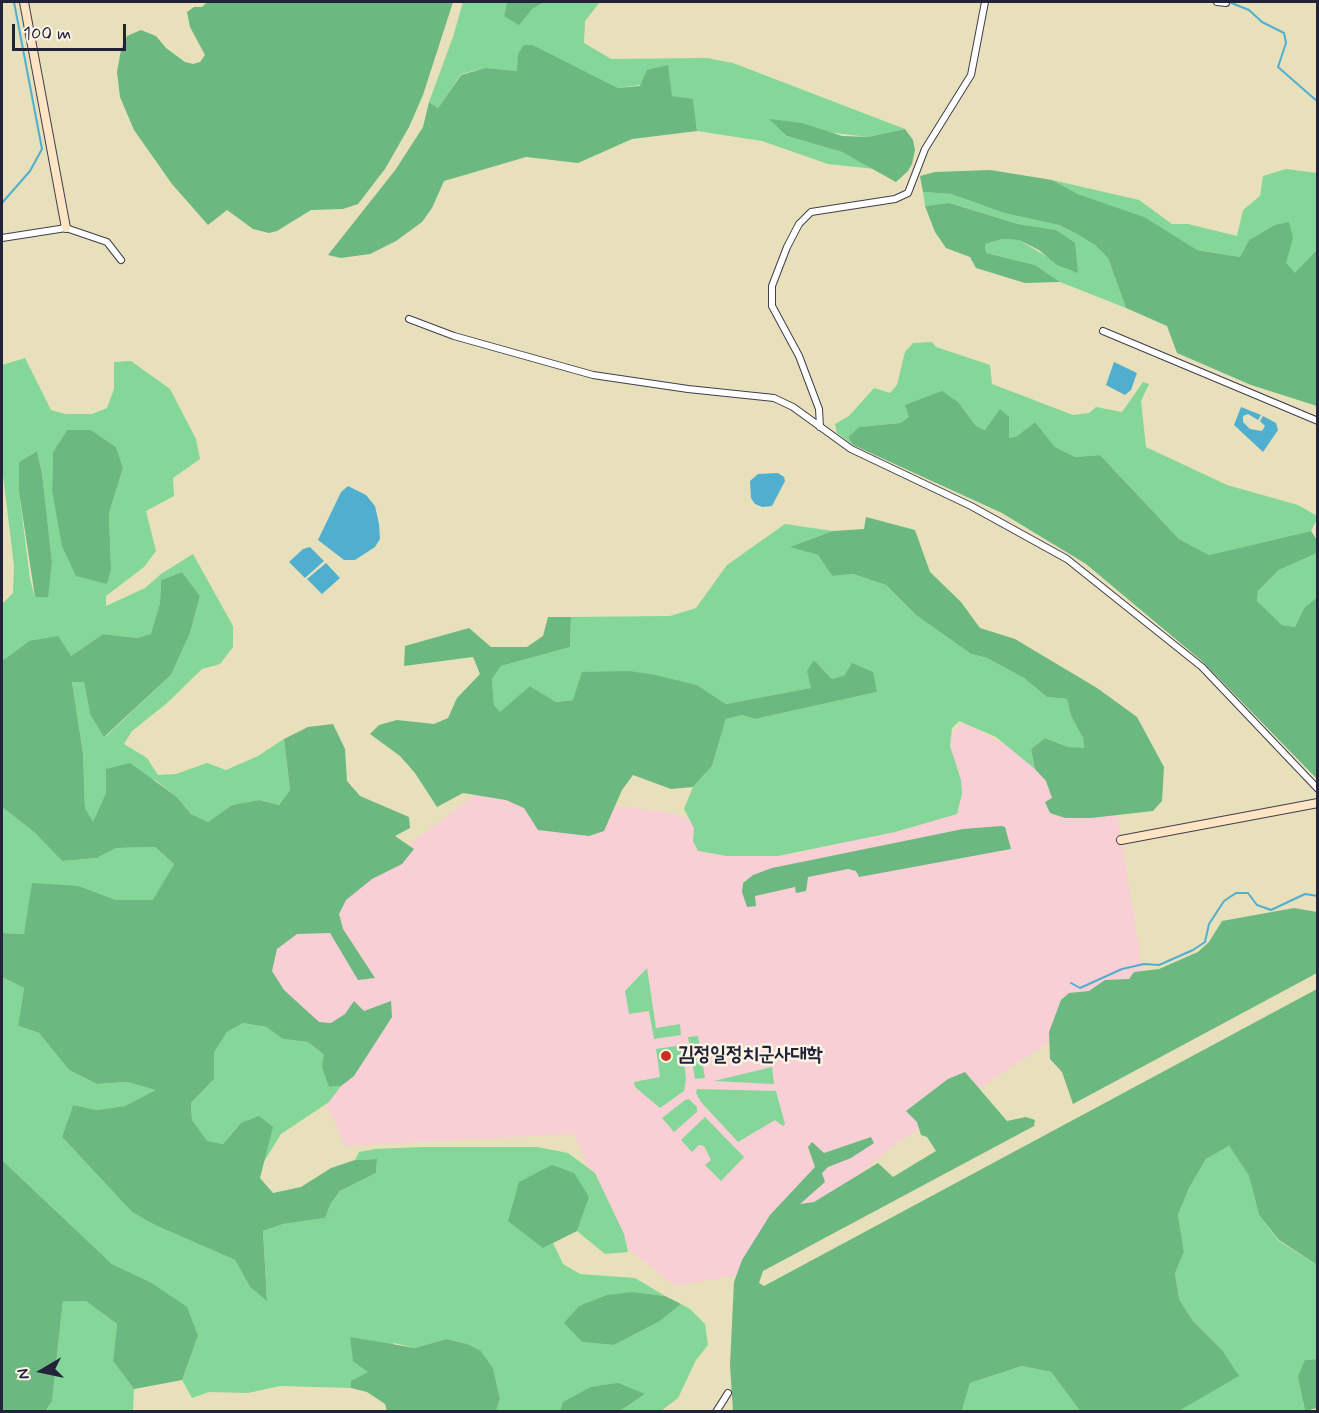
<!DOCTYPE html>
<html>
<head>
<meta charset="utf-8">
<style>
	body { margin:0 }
	#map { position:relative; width:1319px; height:1413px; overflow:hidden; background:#e7e0bb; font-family:Mynerve,sans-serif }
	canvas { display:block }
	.frame { position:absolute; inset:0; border:3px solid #22223b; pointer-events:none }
	.north { position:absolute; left:12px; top:1341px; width:60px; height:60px; -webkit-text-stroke:4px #fcf5e5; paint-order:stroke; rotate:261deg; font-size:16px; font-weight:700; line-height:24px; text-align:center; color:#22223b }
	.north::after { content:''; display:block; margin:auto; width:21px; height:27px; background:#22223b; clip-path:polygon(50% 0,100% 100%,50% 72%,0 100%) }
	.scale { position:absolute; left:12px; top:24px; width:114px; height:27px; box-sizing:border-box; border:3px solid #22223b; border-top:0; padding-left:8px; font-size:18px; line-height:21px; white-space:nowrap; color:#22223b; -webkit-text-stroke:4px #fcf5e5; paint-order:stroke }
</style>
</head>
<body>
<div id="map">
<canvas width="1319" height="1413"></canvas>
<div class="frame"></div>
<div class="north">N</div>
<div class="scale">100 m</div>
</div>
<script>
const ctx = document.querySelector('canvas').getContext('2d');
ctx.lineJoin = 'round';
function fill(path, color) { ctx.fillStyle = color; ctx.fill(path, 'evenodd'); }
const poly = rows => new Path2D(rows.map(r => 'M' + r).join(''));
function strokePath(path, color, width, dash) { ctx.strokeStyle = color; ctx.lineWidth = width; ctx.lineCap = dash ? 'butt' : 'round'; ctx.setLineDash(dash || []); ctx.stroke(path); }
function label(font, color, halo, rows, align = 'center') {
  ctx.font = font + ' Mynerve,"Poor Story",sans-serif'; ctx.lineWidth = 5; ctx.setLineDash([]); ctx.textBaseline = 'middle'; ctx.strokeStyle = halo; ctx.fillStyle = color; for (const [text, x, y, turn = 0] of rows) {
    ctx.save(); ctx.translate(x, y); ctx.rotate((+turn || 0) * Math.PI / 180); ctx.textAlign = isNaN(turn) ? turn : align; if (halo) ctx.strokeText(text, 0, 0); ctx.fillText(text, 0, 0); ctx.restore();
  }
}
const built = poly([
	[963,722,1116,805,1144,979,893,1146,740,1275,675,1286,620,1242,574,1134,345,1146,260,957,484,788,672,813,794,854,936,820,947,740]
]);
const green = poly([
	[463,2,507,2,504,16,532,9,544,2,600,2,585,21,584,43,611,59,707,58,733,63,905,129,868,137,826,132,787,136,842,152,875,169,828,164,762,141,697,131,693,100,672,96,669,81,618,88,533,45,517,71,485,68,461,74,438,108,429,102,453,37],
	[1286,169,1317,173,1317,355,1080,195,1052,180,1139,200,1172,224,1188,224,1237,236,1243,210,1260,196,1263,176],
	[1270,228,1235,277,1199,250,1240,257,1249,240],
	[923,192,951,194,1004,213,1059,225,1075,233,1095,245,1108,258,1126,308,1060,282,1035,265,986,253,985,244,1002,239,1019,240,1071,271,1056,230,1018,224,951,203,925,206],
	[932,342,936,347,990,365,992,384,1073,415,1089,413,1096,407,1122,412,1143,382,1149,384,1141,401,1146,447,1227,485,1298,505,1317,516,1317,519,1311,531,1209,555,1179,539,1100,455,1075,457,1055,447,1035,422,1017,436,1009,438,1000,410,986,430,976,426,959,403,909,417,900,423,859,427,848,437,853,445,837,433,835,424,849,416,874,388,890,393,897,385,905,352,913,343],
	[25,358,51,410,65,414,92,414,107,408,114,389,114,362,131,361,170,389,196,439,200,459,173,478,174,496,146,511,156,551,144,567,106,596,106,606,145,588,161,574,193,554,233,626,233,647,220,664,202,669,166,704,132,731,124,744,147,758,158,775,176,774,207,763,226,770,258,756,284,739,290,790,279,805,259,800,232,805,208,822,191,814,177,797,155,780,106,769,106,793,93,823,85,808,83,752,72,682,84,682,90,714,105,737,171,675,190,633,200,596,182,572,161,580,160,603,152,634,137,638,103,634,71,656,29,641,2,661,2,600,3,603,13,593,14,566,2,467,2,365],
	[67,430,91,430,116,447,123,468,109,513,111,569,106,584,52,490,53,452],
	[37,451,42,473,52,562,47,597,35,597,30,579,19,492,19,462],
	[785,524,833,531,791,547,818,555,832,576,853,574,886,585,916,615,971,654,987,658,1024,678,1047,697,1067,699,1071,716,1083,738,1084,749,1068,747,1045,738,1031,749,1035,769,996,737,959,721,952,728,950,746,961,780,962,794,957,814,895,832,778,856,727,856,698,851,693,841,694,828,684,809,693,787,712,766,726,719,742,715,755,719,877,692,845,675,832,679,814,660,812,688,726,704,697,685,630,671,573,700,556,702,530,686,500,713,494,705,492,679,501,666,570,647,571,617,670,616,696,608,727,565],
	[1317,553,1317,597,1304,608,1295,627,1282,625,1257,601,1258,591,1279,570],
	[2,807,34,832,62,861,97,858,116,848,155,847,174,864,154,900,116,900,79,886,24,934,2,933],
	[647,968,656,1028,680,1024,681,1035,654,1039,649,1011,629,1014,625,991],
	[2,977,24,988,18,1026,39,1033,69,1070,97,1084,127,1082,157,1090,125,1106,97,1110,73,1105,62,1137,132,1212,155,1225,235,1260,250,1287,267,1300,263,1231,283,1224,325,1218,331,1203,340,1191,376,1173,377,1159,355,1160,359,1152,375,1149,424,1147,537,1147,568,1153,595,1173,624,1234,628,1252,605,1254,577,1231,589,1196,543,1248,553,1243,563,1264,580,1274,635,1278,665,1296,634,1292,579,1306,565,1323,582,1342,614,1345,660,1321,681,1304,690,1309,705,1324,708,1345,696,1360,678,1398,661,1411,620,1411,645,1394,563,1402,560,1411,496,1411,500,1399,493,1368,481,1351,468,1344,446,1339,415,1348,394,1343,369,1373,351,1381,351,1388,280,1386,248,1393,209,1392,192,1398,182,1380,198,1336,150,1282,112,1264,2,1160],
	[243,1023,266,1027,283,1039,308,1042,325,1056,329,1087,341,1086,329,1102,281,1134,263,1163,272,1126,241,1123,223,1144,206,1141,192,1120,191,1103,214,1079,213,1052,227,1032],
	[698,1036,705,1078,695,1079,688,1037],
	[682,1045,686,1079,684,1091,660,1108,635,1087,634,1082,660,1077,656,1049],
	[772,1067,774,1084,714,1081],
	[697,1089,776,1091,785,1124,783,1126,775,1120,738,1142,701,1102,696,1093],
	[689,1099,697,1107,697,1112,674,1132,662,1118,685,1100],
	[705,1117,744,1157,721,1181,705,1165,711,1160,704,1146,699,1145,692,1152,681,1140],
	[1229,1146,1249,1176,1259,1215,1279,1241,1317,1265,1317,1359,1305,1360,1303,1402,1305,1411,1179,1411,1238,1376,1222,1350,1193,1321,1179,1299,1175,1273,1184,1252,1178,1215,1189,1188,1206,1159],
	[63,1301,86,1301,117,1324,113,1361,134,1389,133,1411,46,1412,52,1401],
	[1022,1366,1051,1372,1080,1411,962,1412,970,1383]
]);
const forest = poly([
	[207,2,453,2,423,95,409,127,385,169,358,204,343,209,311,210,277,231,269,233,253,229,227,210,208,225,172,184,134,130,120,97,117,72,121,50,127,36,141,30,156,36,166,48,185,62,193,64,200,62,205,55,190,27,187,12,194,7,202,7],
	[507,2,544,2,532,9,519,25,504,16],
	[524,45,533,45,618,88,640,86,647,70,668,65,672,96,693,99,697,131,632,139,578,163,526,157,444,181,432,208,422,222,396,241,370,254,341,258,328,255,396,169,423,127,429,102,438,108,461,75,485,68,517,71,518,54],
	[769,119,802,123,842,136,868,137,905,129,913,140,915,150,912,164,908,171,896,182,842,152,787,136],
	[990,170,1052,180,1080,195,1144,217,1197,250,1240,257,1249,240,1275,225,1289,222,1293,238,1286,263,1295,273,1317,250,1317,406,1251,385,1177,353,1167,326,1126,308,1108,258,1095,245,1075,233,1059,225,1004,213,951,194,923,192,920,176,935,172],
	[950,203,1018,224,1056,230,1075,243,1078,273,1057,265,1039,250,1019,240,1002,239,985,244,986,253,1035,265,1060,282,1025,283,976,268,970,257,946,248,935,232,925,206],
	[942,391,959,403,976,426,985,430,1000,409,1009,417,1009,438,1017,436,1035,422,1055,447,1075,457,1100,455,1179,539,1209,555,1311,531,1317,540,1317,553,1279,570,1258,591,1257,601,1282,625,1295,627,1304,608,1317,597,1317,779,1203,662,1086,564,1002,513,853,445,848,437,859,427,900,423,909,417,905,405],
	[67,430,91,430,116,447,123,468,109,513,111,569,107,584,76,576,62,546,52,490,53,452],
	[37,451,42,473,52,562,48,597,35,597,19,492,19,462],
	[866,517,915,530,930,572,961,602,980,628,1015,639,1097,688,1137,717,1164,767,1162,801,1153,811,1091,818,1065,818,1050,813,1045,802,1052,798,1046,781,1035,769,1031,749,1045,738,1068,747,1084,748,1083,738,1071,716,1067,699,1047,697,1024,678,987,658,971,654,916,615,886,585,853,574,832,576,818,555,790,547,833,531,864,529],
	[182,572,200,596,190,633,171,675,104,737,90,714,84,682,72,682,83,753,85,808,93,822,106,793,106,769,130,763,177,797,191,814,208,822,232,805,259,800,279,805,290,790,284,739,308,727,333,724,345,749,347,781,360,796,409,817,410,828,395,836,414,849,402,864,372,879,346,900,339,914,343,929,375,978,358,980,330,933,297,934,277,949,272,971,284,990,319,1022,331,1023,345,1014,354,1001,364,1011,391,1001,392,1017,354,1076,341,1086,329,1087,322,1067,324,1055,308,1042,283,1039,266,1027,243,1023,227,1032,214,1052,214,1079,191,1103,192,1120,207,1141,223,1144,241,1123,259,1116,273,1127,260,1178,273,1193,301,1187,331,1168,355,1160,377,1159,376,1173,340,1191,331,1203,325,1218,283,1224,263,1231,267,1301,250,1287,235,1260,155,1225,132,1212,62,1137,73,1105,97,1110,125,1106,156,1090,127,1082,97,1084,69,1070,39,1033,18,1026,24,988,2,977,2,933,24,934,32,883,79,886,116,900,153,900,174,864,155,847,116,848,97,858,62,861,34,832,2,807,2,661,29,641,58,636,71,656,103,634,137,638,151,634,160,603,161,580],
	[548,617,571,617,570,647,501,666,492,679,494,705,500,712,530,686,556,702,573,700,582,672,630,671,655,675,697,685,726,704,811,688,807,671,814,660,832,679,845,675,852,663,873,672,877,692,755,719,742,715,726,719,712,766,693,787,671,789,633,775,622,790,604,831,589,836,538,830,524,808,506,800,463,793,437,807,415,773,400,756,370,734,379,725,397,720,434,724,448,718,457,698,480,674,473,657,404,666,405,646,469,628,491,647,527,647,543,636],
	[1001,826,1005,827,1011,849,859,877,856,871,848,869,808,877,806,891,796,893,795,887,755,896,756,906,747,907,742,892,743,883,753,875,772,868,963,829],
	[1294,908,1317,912,1317,973,1073,1104,1062,1072,1050,1059,1049,1032,1061,1000,1069,993,1089,991,1105,980,1129,979,1134,972,1159,969,1198,952,1209,942,1222,921],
	[1317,989,1317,1265,1279,1240,1259,1215,1249,1176,1229,1146,1206,1159,1189,1188,1178,1215,1184,1252,1175,1273,1179,1299,1193,1321,1222,1350,1239,1376,1179,1411,1080,1411,1051,1372,1022,1366,970,1383,962,1411,733,1411,730,1365,734,1282,742,1260,770,1215,815,1167,808,1147,812,1142,824,1153,871,1137,874,1143,851,1158,828,1167,822,1173,825,1182,800,1204,814,1202,878,1163,893,1177,936,1151,927,1137,921,1135,917,1122,906,1111,948,1079,965,1072,1007,1121,1026,1117,1035,1120,1034,1126,763,1271,759,1283,764,1286],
	[2,1160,112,1264,150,1282,187,1307,198,1336,182,1380,134,1389,113,1361,117,1324,86,1301,63,1301,52,1401,46,1411,2,1411],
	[552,1165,574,1173,589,1197,577,1231,543,1248,508,1221,519,1182],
	[634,1292,665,1296,681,1304,660,1321,614,1345,582,1342,564,1323,579,1306,607,1295],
	[350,1337,415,1348,446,1339,468,1344,481,1351,493,1368,500,1399,496,1411,387,1411,385,1404,367,1392,351,1388,351,1381,368,1372,353,1361],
	[1317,1359,1317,1408,1305,1411,1298,1376,1305,1360],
	[618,1383,645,1394,620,1411,560,1411,563,1402,591,1387]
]);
const water = poly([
	[1114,362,1137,373,1131,390,1125,395,1106,385],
	[1241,407,1261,415,1258,420,1248,414,1243,416,1243,422,1250,429,1262,431,1265,426,1260,421,1263,416,1276,423,1278,430,1263,452,1234,425],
	[778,473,784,477,785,481,772,506,762,507,755,504,751,498,750,481,758,474],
	[348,486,366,495,375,506,379,524,380,539,375,547,355,560,344,560,318,540,341,492],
	[310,547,324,561,305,578,289,562,303,549],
	[326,563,340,578,322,594,307,579]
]);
const stream = poly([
	[1229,2,1249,10,1262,22,1284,33,1286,43,1278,67,1318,102],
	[2,203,30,171,42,149,14,2],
	[1071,983,1080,988,1122,969,1144,964,1159,965,1193,950,1205,942,1209,924,1224,901,1236,893,1248,893,1257,905,1271,910,1305,894,1318,896]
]);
const street = poly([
	[1217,2,1226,3],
	[2,238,66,228,107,242,121,260],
	[409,319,454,336,593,375,688,389,774,398,793,407,851,449,971,506,1067,559,1202,667,1318,789],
	[1103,331,1318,421],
	[820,427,819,409,799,356,772,306,772,286,787,247,799,224,811,212,895,199,908,193,925,149,971,75,985,2],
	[716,1412,728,1393]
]);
const secondary = poly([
	[24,2,66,228],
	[1121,840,1318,803]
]);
const markers = [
	[666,1056,6,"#c8321e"]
];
const poiNames = [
	["김정일정치군사대학",678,1056]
];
fill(built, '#f7cfd5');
fill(green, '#84d798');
fill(forest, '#6bb880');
fill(water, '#50afcf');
strokePath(stream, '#50afcf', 2);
strokePath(street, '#403e4e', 8);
strokePath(secondary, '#403e4e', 10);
strokePath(street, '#fff', 6);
strokePath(secondary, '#fde5c4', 8);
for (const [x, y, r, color] of markers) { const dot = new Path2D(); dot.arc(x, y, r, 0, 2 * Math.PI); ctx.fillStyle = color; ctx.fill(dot); strokePath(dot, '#fcf5e5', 2); }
label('bold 20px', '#22223b', '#fcf5e5', poiNames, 'left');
</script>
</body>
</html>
